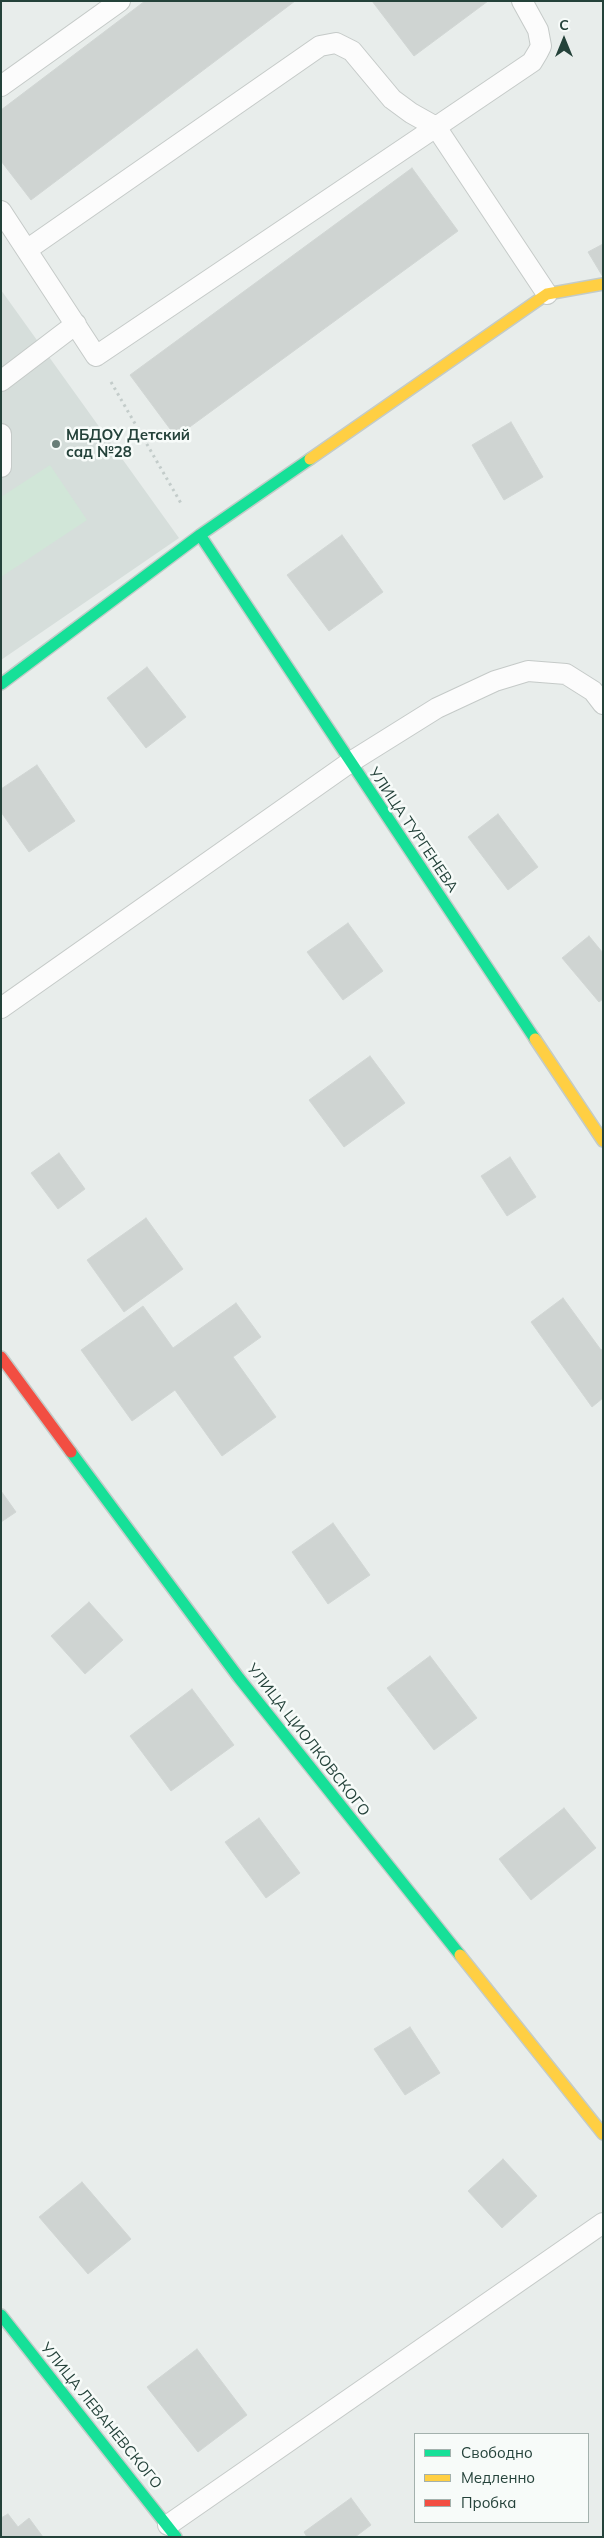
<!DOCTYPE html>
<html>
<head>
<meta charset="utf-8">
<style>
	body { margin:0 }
	#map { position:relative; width:604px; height:2538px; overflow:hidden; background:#e8edeb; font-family:Mulish,sans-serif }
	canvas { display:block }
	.frame { position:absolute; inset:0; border:2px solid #24423a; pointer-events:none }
	.legend { position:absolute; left:414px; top:2433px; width:175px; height:90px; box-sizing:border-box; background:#f7fbf9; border:1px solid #a3b1ad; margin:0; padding:6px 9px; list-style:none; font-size:15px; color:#24423a }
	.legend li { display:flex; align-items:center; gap:10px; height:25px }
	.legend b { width:25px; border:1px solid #a3b1ad }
	.north { position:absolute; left:539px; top:15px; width:50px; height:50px; -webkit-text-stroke:4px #f7fbf9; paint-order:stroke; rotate:0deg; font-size:14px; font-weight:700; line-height:20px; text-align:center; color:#24423a }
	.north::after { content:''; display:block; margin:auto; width:18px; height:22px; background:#24423a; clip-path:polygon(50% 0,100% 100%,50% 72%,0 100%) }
</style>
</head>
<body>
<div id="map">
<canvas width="604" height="2538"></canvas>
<div class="frame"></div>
<ul class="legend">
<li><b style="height:6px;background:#16e098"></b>Свободно</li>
<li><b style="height:6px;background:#ffcf43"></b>Медленно</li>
<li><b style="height:6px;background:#f24e42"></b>Пробка</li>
</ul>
<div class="north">С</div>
</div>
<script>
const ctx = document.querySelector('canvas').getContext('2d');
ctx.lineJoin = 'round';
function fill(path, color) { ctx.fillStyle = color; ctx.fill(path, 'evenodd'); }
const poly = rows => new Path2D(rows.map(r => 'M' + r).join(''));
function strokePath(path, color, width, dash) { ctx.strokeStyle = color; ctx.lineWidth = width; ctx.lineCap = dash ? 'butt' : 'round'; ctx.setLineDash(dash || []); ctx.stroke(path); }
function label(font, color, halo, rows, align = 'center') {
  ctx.font = font + ' Mulish,sans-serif'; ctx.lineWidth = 5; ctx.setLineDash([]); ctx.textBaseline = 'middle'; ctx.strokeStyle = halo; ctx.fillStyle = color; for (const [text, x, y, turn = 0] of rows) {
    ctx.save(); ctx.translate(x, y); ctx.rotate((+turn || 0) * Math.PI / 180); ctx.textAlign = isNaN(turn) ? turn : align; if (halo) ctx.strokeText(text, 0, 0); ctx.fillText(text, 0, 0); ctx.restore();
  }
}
const built = poly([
	[1,290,179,538,1,660]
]);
const green = poly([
	[50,465,87,520,1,577,1,497]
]);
const building = poly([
	[145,1,295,1,31,200,1,161,1,110,145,1],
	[372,1,488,1,414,56,372,1],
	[412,168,458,231,176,437,130,375,412,168],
	[603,244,603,277,588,252,603,244],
	[511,422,543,477,504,500,472,445,511,422],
	[342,535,383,592,329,631,287,575,342,535],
	[147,667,186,717,146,748,107,698,147,667],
	[37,765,75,821,29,852,1,812,1,789,37,765],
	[498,814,538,867,508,890,468,837,498,814],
	[348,923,383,971,343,1000,307,952,348,923],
	[589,936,603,953,603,999,599,1002,562,958,589,936],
	[370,1056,405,1103,344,1147,309,1100,370,1056],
	[59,1153,85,1189,58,1209,31,1173,59,1153],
	[510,1157,536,1197,507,1216,481,1176,510,1157],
	[146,1218,183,1269,124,1312,87,1260,146,1218],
	[563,1298,601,1350,603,1349,603,1398,592,1407,531,1322,563,1298],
	[236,1303,261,1337,233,1357,276,1417,222,1456,175,1390,132,1421,81,1350,143,1306,173,1348,236,1303],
	[1,1491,16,1512,1,1522,1,1491],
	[333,1523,370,1575,328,1604,292,1552,333,1523],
	[89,1602,123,1640,85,1674,51,1636,89,1602],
	[430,1656,477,1718,434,1750,387,1688,430,1656],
	[192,1689,234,1745,171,1791,130,1736,192,1689],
	[564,1808,596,1848,531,1900,499,1859,564,1808],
	[259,1818,300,1873,266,1898,225,1842,259,1818],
	[410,2027,440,2073,405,2095,374,2049,410,2027],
	[503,2159,537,2196,502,2228,468,2191,503,2159],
	[82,2182,131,2239,88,2274,39,2217,82,2182],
	[197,2349,247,2415,198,2452,147,2387,197,2349],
	[351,2498,371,2525,355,2537,307,2537,304,2532,351,2498],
	[8,2514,18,2527,29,2518,43,2537,1,2537,1,2518,8,2514]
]);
const path = poly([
	[111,382,182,505]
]);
const lane = poly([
	[522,1,538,30,541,46,538,52,532,62,436,127,547,294],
	[1,86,120,1],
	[1,211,96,356,436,127,411,113,392,99,352,51,336,43,320,46,28,249],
	[1,381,76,324],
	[1,434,1,467],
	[1,1008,349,763,437,708,495,681,528,671,566,674,593,691,603,704],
	[168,2525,603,2223]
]);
const fast = poly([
	[200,535,535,1039],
	[1,684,200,535,310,459],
	[71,1452,239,1678,460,1955],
	[1,2315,176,2537]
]);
const slow = poly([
	[310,459,547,294,603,284],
	[535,1039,603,1141],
	[460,1955,603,2134]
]);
const jam = poly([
	[1,1357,71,1452]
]);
const markers = [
	[56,444,5,"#697e78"]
];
const poiNames = [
	["МБДОУ Детский",66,435],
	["сад №28",66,452]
];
const streetNames = [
	["УЛИЦА ТУРГЕНЕВА",413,830,56],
	["УЛИЦА ЦИОЛКОВСКОГО",308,1740,52],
	["УЛИЦА ЛЕВАНЕВСКОГО",101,2416,51]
];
fill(built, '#d6dedb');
fill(green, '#d1e6d8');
fill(building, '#cfd4d2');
strokePath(building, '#d1d6d4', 1);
strokePath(lane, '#c5cac8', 22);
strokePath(fast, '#c3cbc8', 14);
strokePath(slow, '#c3cbc8', 14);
strokePath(jam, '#c3cbc8', 14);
strokePath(path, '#c3ccca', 3, [2.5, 4]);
strokePath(lane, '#fcfcfc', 20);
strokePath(fast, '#16e098', 11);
strokePath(slow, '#ffcf43', 11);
strokePath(jam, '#f24e42', 11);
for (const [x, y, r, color] of markers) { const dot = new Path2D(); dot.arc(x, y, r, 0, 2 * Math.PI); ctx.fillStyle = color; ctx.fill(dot); strokePath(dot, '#f7fbf9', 2); }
label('bold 15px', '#24423a', '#f7fbf9', poiNames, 'left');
label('15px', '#24423a', '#f7fbf9', streetNames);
</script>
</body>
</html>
